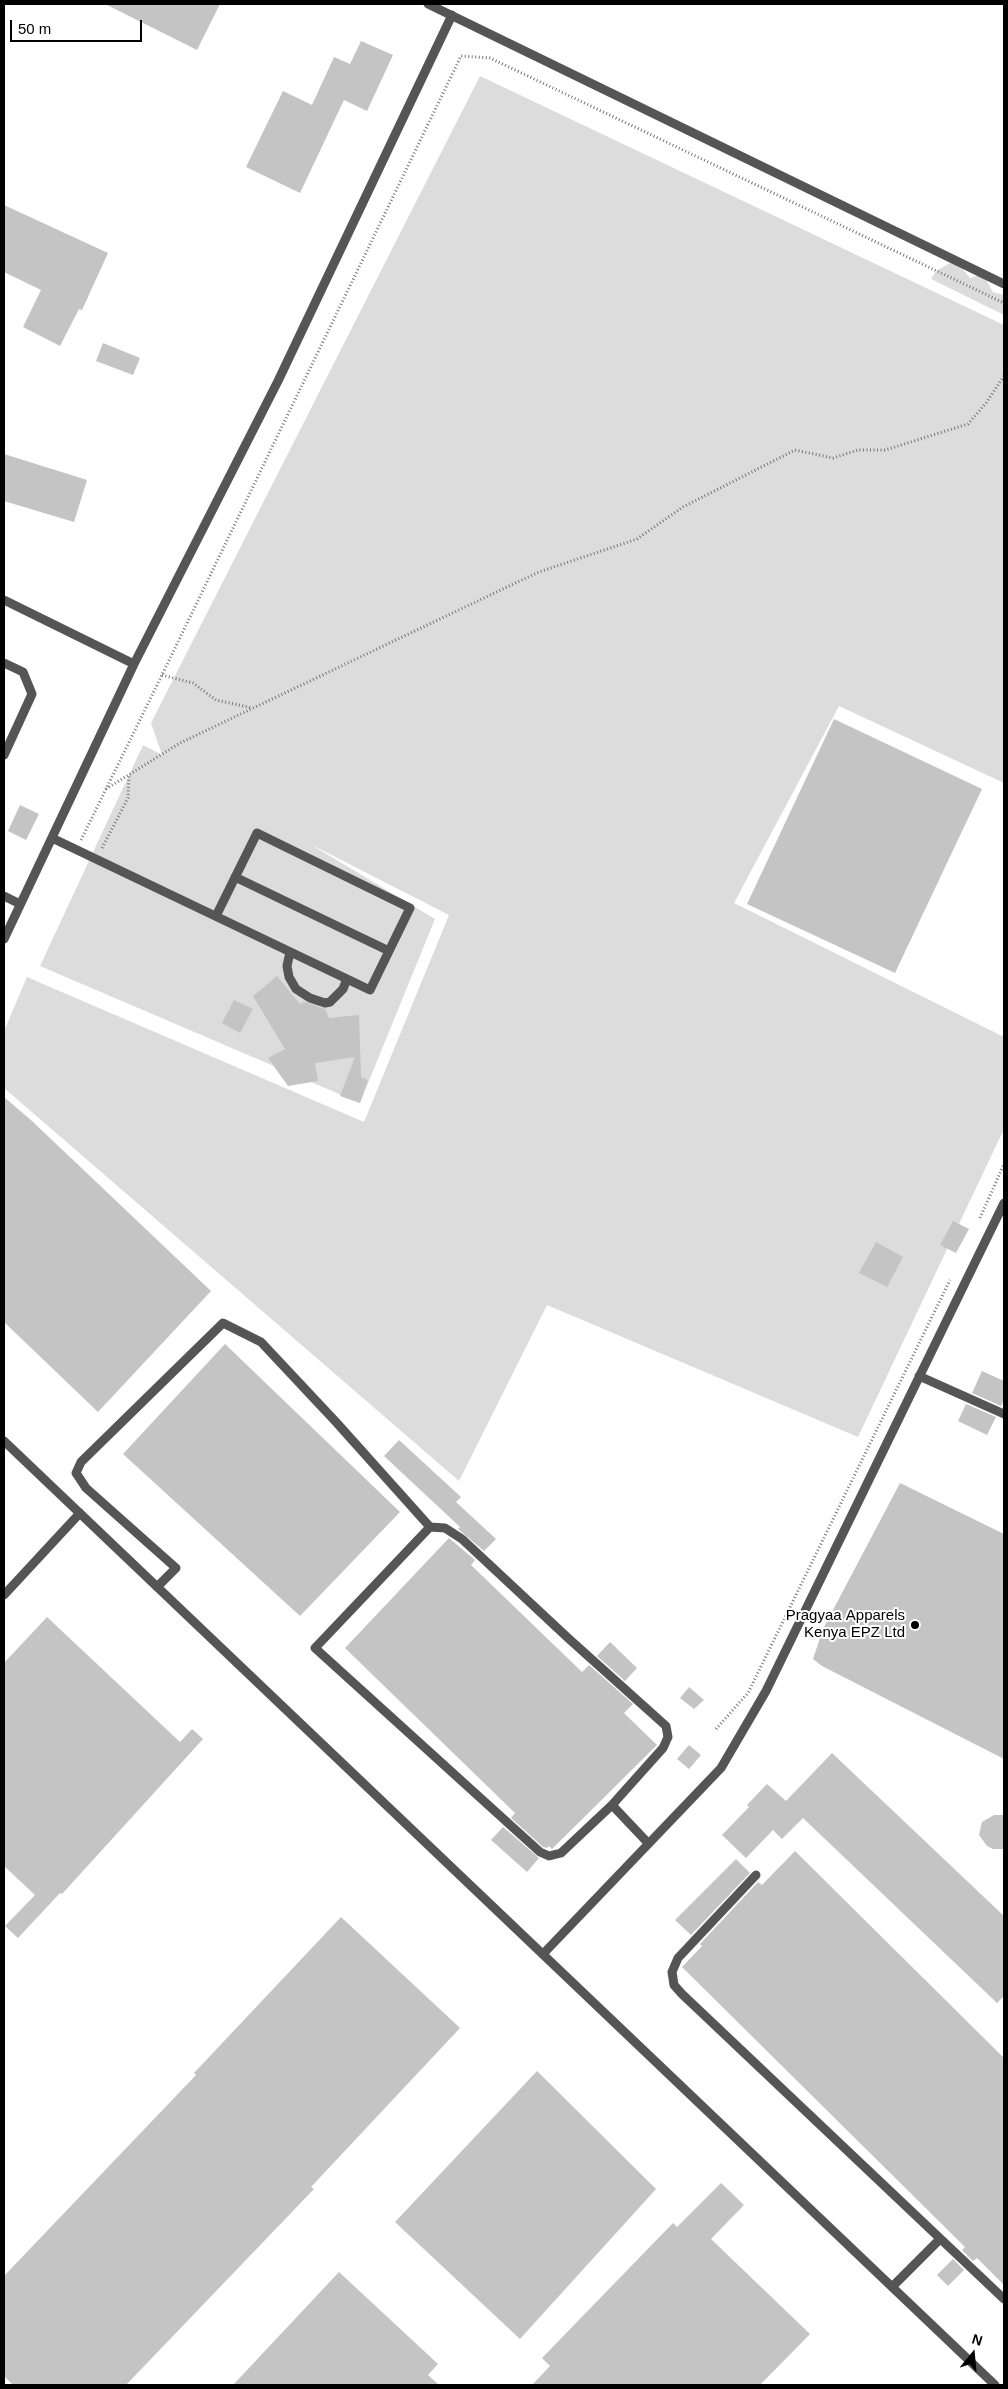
<!DOCTYPE html>
<html>
<head>
<meta charset="utf-8">
<style>
	body { margin:0 }
	#map { position:relative; width:1008px; height:2389px; overflow:hidden; background:#fff; font-family:Helvetica,sans-serif }
	canvas { display:block }
	.frame { position:absolute; inset:0; border:5px solid #000; pointer-events:none }
	.north { position:absolute; left:948px; top:2329px; width:50px; height:50px; -webkit-text-stroke:4px #fff; paint-order:stroke; rotate:17deg; font-size:14px; font-weight:700; line-height:20px; text-align:center; color:#000 }
	.north::after { content:''; display:block; margin:auto; width:18px; height:22px; background:#000; clip-path:polygon(50% 0,100% 100%,50% 72%,0 100%) }
	.scale { position:absolute; left:10px; top:20px; width:132px; height:22px; box-sizing:border-box; border:2px solid #000; border-top:0; padding-left:6px; font-size:15px; line-height:18px; white-space:nowrap; color:#000; -webkit-text-stroke:4px #fff; paint-order:stroke }
</style>
</head>
<body>
<div id="map">
<canvas width="1008" height="2389"></canvas>
<div class="frame"></div>
<div class="north">N</div>
<div class="scale">50 m</div>
</div>
<script>
const ctx = document.querySelector('canvas').getContext('2d');
ctx.lineJoin = 'round';
function fill(path, color) { ctx.fillStyle = color; ctx.fill(path, 'evenodd'); }
const poly = rows => new Path2D(rows.map(r => 'M' + r).join(''));
function strokePath(path, color, width, dash) { ctx.strokeStyle = color; ctx.lineWidth = width; ctx.lineCap = dash ? 'butt' : 'round'; ctx.setLineDash(dash || []); ctx.stroke(path); }
function label(font, color, halo, rows, align = 'center') {
  ctx.font = font + ' Helvetica,sans-serif'; ctx.lineWidth = 4; ctx.setLineDash([]); ctx.textBaseline = 'middle'; ctx.strokeStyle = halo; ctx.fillStyle = color; for (const [text, x, y, turn = 0] of rows) {
    ctx.save(); ctx.translate(x, y); ctx.rotate((+turn || 0) * Math.PI / 180); ctx.textAlign = isNaN(turn) ? turn : align; if (halo) ctx.strokeText(text, 0, 0); ctx.fillText(text, 0, 0); ctx.restore();
  }
}
const green = poly([
	[480,76,1004,325,1004,783,839,706,734,903,1004,1037,1004,1129,858,1437,547,1305,459,1481,4,1088,4,1031,27,977,364,1122,449,915,310,844,435,919,360,1103,40,966,143,745,162,755,151,723],
	[955,260,970,278,983,274,993,292,1004,295,1004,315,931,279,936,271]
]);
const building = poly([
	[105,4,220,4,197,50],
	[361,41,393,55,367,111,344,100,300,193,246,167,283,91,312,105,334,57,350,64],
	[4,205,108,253,82,310,79,309,60,346,23,327,41,290,4,272],
	[103,343,140,358,133,375,96,361],
	[4,454,87,480,74,522,4,501],
	[834,719,982,789,895,973,747,904],
	[20,805,39,814,26,840,8,831],
	[277,976,300,1004,305,1002,325,1009,329,1018,359,1015,361,1077,368,1080,360,1103,340,1096,355,1057,315,1063,318,1081,288,1086,268,1058,285,1049,253,996],
	[234,1000,253,1009,240,1033,222,1023],
	[4,1097,32,1121,211,1291,98,1412,4,1322],
	[953,1221,969,1229,956,1253,940,1245],
	[876,1242,903,1257,887,1287,859,1273],
	[225,1344,400,1512,300,1616,123,1454],
	[982,1371,1004,1381,1004,1399,1001,1406,972,1393],
	[966,1404,996,1417,987,1435,958,1421],
	[399,1440,461,1497,456,1502,496,1539,484,1551,458,1529,460,1527,384,1456],
	[900,1483,1004,1534,1004,1759,822,1666,813,1659,823,1629],
	[449,1538,475,1560,471,1565,582,1672,589,1665,633,1704,624,1713,657,1745,552,1849,549,1846,547,1848,543,1847,511,1818,515,1813,345,1648],
	[47,1617,180,1742,192,1729,203,1739,62,1894,60,1893,18,1938,5,1926,35,1895,4,1866,4,1663],
	[610,1642,637,1668,625,1681,597,1656],
	[689,1687,704,1700,694,1709,680,1698],
	[689,1745,701,1755,689,1769,677,1759],
	[832,1753,1004,1916,1004,1996,997,2003,803,1818,782,1839,773,1830,746,1858,722,1835,749,1807,747,1805,767,1784,786,1801],
	[994,1815,1004,1815,1004,1849,993,1849,987,1846,979,1835,982,1822],
	[503,1827,539,1858,527,1872,491,1840],
	[795,1851,1004,2058,1004,2285,977,2258,973,2261,962,2250,965,2247,682,1967,702,1946,700,1944,758,1882,762,1885],
	[736,1859,750,1873,691,1935,675,1920],
	[341,1917,460,2028,311,2187,314,2189,126,2385,13,2385,4,2376,4,2276,196,2075,194,2073],
	[537,2071,656,2189,520,2339,395,2222],
	[721,2183,744,2205,711,2239,810,2334,760,2385,532,2385,550,2366,542,2358,673,2223,677,2227],
	[953,2259,964,2270,948,2286,937,2275],
	[339,2272,438,2364,428,2375,439,2385,233,2385]
]);
const path = poly([
	[162,675,193,683,216,700,252,708],
	[106,789,180,743,507,587,539,572,637,539,683,507,795,450,833,458,858,450,885,450,968,424,986,403,1004,376],
	[81,840,162,675,461,56,490,58,1004,303],
	[102,848,128,798,129,775],
	[980,1218,1004,1164],
	[716,1729,748,1693,950,1280]
]);
const lane = poly([
	[428,4,1004,284],
	[4,600,134,664],
	[4,663,23,672,32,694,4,755],
	[52,838,370,990,410,908,257,833,216,916],
	[235,877,389,951],
	[4,896,20,904],
	[4,939,134,664,278,381,452,15],
	[290,952,287,966,289,977,296,989,310,998,325,1003,330,1002,343,989,347,979],
	[919,1376,1004,1414],
	[4,1441,995,2385],
	[430,1527,445,1528,462,1539,568,1638,666,1726,668,1737,663,1748,612,1805,561,1853,549,1856,540,1852,315,1648,430,1527],
	[157,1587,176,1568,86,1488,76,1473,81,1462,223,1323,261,1342,336,1422,430,1527],
	[4,1595,80,1513],
	[612,1805,648,1843],
	[756,1875,678,1958,672,1972,674,1985,682,1994,1004,2299],
	[543,1954,721,1768,766,1691,1004,1203],
	[892,2287,940,2239]
]);
const markers = [
	[915,1625,5,"#000"]
];
const poiNames = [
	["Pragyaa Apparels",905,1616],
	["Kenya EPZ Ltd",905,1633]
];
fill(green, '#dcdcdc');
fill(building, '#c4c4c4');
strokePath(path, '#777', 3, [1, 2.5]);
strokePath(lane, '#555', 9);
for (const [x, y, r, color] of markers) { const dot = new Path2D(); dot.arc(x, y, r, 0, 2 * Math.PI); ctx.fillStyle = color; ctx.fill(dot); strokePath(dot, '#fff', 2); }
label('15px', '#000', '#fff', poiNames, 'right');
</script>
</body>
</html>
